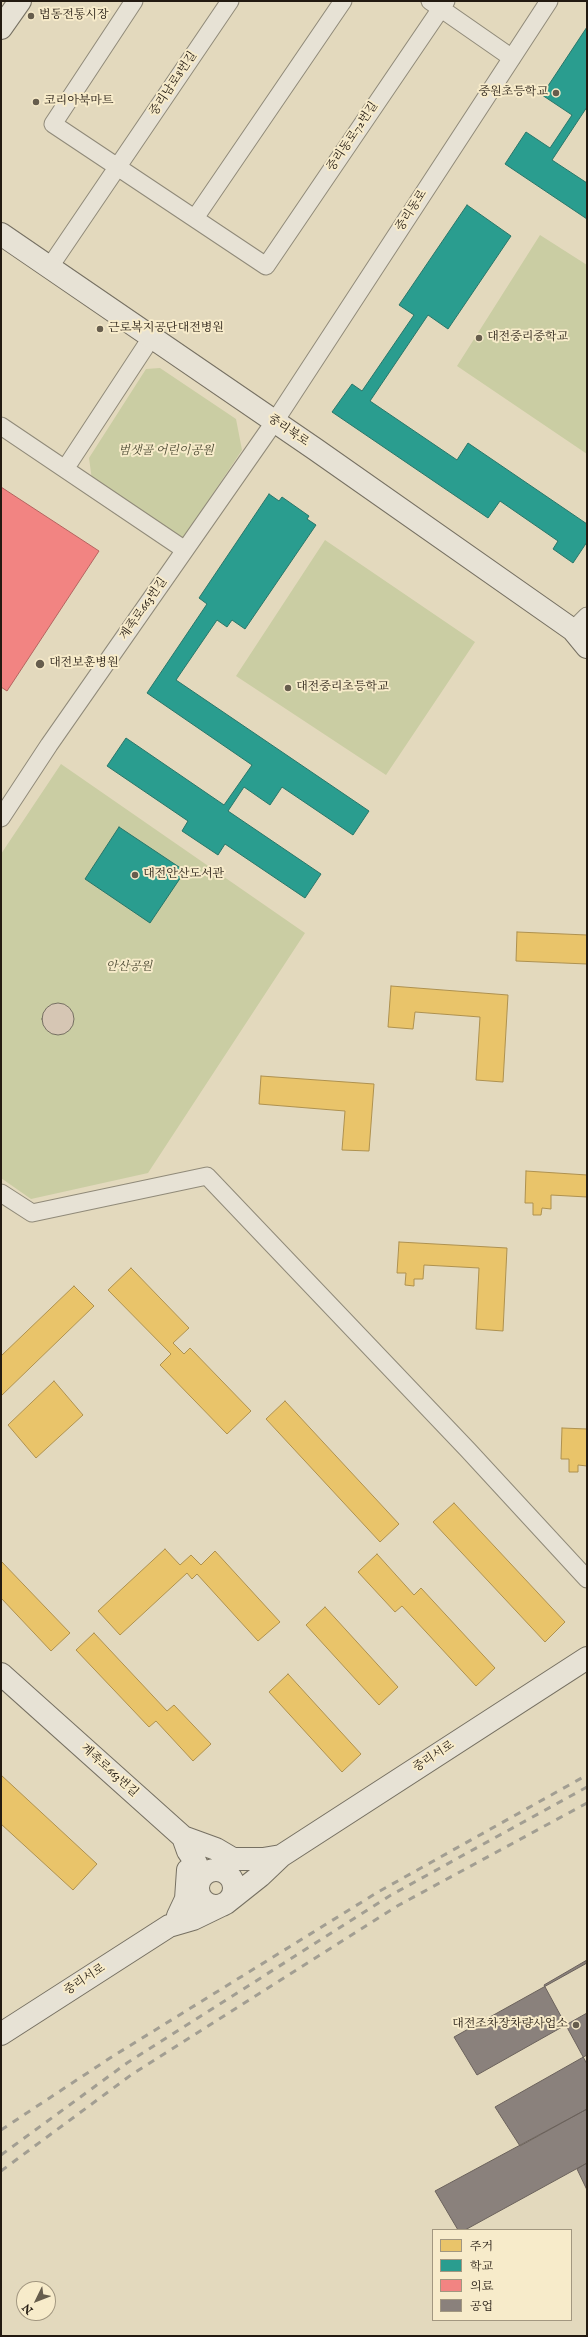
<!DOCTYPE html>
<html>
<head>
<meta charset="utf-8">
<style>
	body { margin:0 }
	#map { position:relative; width:588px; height:2337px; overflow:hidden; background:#e3d9bd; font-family:"IM FELL English","Noto Serif KR",serif }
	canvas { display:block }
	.frame { position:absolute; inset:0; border:2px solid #231a11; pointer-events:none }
	.legend { position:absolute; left:432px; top:2229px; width:140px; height:92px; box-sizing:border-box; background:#f7ebca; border:1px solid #a29780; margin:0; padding:5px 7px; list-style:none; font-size:12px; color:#231a11 }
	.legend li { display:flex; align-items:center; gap:8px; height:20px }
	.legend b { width:20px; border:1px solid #a29780 }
	.north { position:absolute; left:16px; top:2281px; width:40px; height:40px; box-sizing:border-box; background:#f7ebca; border:1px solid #a29780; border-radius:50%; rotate:227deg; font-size:11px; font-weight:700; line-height:16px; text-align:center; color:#231a11 }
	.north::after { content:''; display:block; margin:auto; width:14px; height:18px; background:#665d4d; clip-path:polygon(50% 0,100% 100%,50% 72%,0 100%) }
</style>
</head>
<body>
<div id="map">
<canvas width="588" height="2337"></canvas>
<div class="frame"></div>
<ul class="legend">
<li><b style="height:11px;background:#e9c46a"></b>주거</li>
<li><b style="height:11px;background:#2a9d8f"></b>학교</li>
<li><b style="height:11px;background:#f28482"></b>의료</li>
<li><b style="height:11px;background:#8a817c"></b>공업</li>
</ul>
<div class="north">N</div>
</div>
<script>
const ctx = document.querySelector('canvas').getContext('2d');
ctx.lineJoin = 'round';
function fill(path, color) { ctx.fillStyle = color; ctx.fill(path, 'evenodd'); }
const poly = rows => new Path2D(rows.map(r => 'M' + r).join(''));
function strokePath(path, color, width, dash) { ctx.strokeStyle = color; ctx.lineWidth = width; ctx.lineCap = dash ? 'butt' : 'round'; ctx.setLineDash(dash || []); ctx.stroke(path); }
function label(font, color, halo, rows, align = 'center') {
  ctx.font = font + ' "IM FELL English","Noto Serif KR",serif'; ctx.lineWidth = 4; ctx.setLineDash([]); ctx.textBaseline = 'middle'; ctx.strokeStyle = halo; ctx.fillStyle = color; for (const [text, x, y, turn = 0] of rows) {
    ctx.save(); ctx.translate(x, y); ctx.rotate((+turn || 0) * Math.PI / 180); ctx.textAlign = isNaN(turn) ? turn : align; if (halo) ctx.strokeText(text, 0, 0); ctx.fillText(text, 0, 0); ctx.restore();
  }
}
const green = poly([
	[540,235,587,265,587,454,457,366],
	[160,368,236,419,242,450,182,540,92,480,89,458,146,369],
	[325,540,475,642,386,775,236,676],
	[61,764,305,933,148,1173,31,1199,1,1178,1,854]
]);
const homes = poly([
	[517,932,587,935,587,964,516,961,517,932],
	[391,986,508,995,503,1082,476,1080,480,1017,415,1012,413,1029,388,1027,391,986],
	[261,1076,374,1084,369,1151,342,1150,345,1111,259,1104,261,1076],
	[526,1171,587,1175,587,1197,551,1195,551,1209,542,1208,541,1215,533,1215,533,1203,525,1203,526,1171],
	[399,1242,507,1248,503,1331,476,1329,479,1268,424,1265,423,1279,414,1279,414,1286,405,1285,406,1273,397,1273,399,1242],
	[131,1268,189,1328,173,1343,184,1354,190,1348,251,1411,227,1434,160,1365,171,1354,108,1290,131,1268],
	[74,1286,94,1306,1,1396,1,1356,74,1286],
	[54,1381,83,1415,36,1458,8,1425,54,1381],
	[285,1401,399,1524,380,1542,266,1419,285,1401],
	[562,1428,587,1429,587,1466,578,1465,578,1472,569,1472,569,1459,561,1459,562,1428],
	[454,1503,565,1622,545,1642,433,1522,454,1503],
	[165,1549,180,1565,191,1555,201,1565,215,1551,280,1622,258,1641,197,1574,192,1579,187,1573,120,1635,98,1611,165,1549],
	[377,1554,414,1595,421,1588,495,1668,476,1686,402,1606,395,1612,358,1572,377,1554],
	[1,1561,70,1633,51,1651,1,1598,1,1561],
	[325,1607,398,1687,379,1705,306,1625,325,1607],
	[94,1633,167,1711,174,1705,211,1744,193,1761,156,1721,149,1727,76,1650,94,1633],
	[288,1674,361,1754,342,1772,269,1692,288,1674],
	[1,1775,97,1864,73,1890,1,1824,1,1775]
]);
const schools = poly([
	[587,27,587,107,552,160,587,183,587,219,505,164,526,132,550,148,572,115,542,95,587,27],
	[467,205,511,236,448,329,428,315,370,401,457,460,468,443,587,524,587,542,573,563,553,549,558,541,500,501,488,518,332,412,352,384,362,391,414,315,399,305,467,205],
	[269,494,279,501,282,497,309,516,307,519,316,525,245,629,232,620,227,627,217,620,176,680,369,811,353,835,282,787,270,805,244,787,228,811,321,874,305,898,225,844,218,855,182,831,188,821,107,766,126,738,224,805,252,765,147,693,207,604,199,598,269,494],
	[119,827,185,871,150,923,85,879,119,827]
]);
const health = poly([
	[1,487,99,551,7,691,1,687,1,487]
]);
const industry = poly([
	[587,1960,587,2064,544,1985,587,1960],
	[587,1963,587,2013,477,2075,454,2037,587,1963],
	[587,2055,587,2109,520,2146,495,2107,587,2055],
	[587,2109,587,2163,465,2230,458,2230,435,2191,587,2109],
	[587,2163,587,2190,577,2169,587,2163]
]);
const building = poly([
	'42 1019a16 16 0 1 1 32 0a16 16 0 1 1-32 0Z'
]);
const street = poly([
	[134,1,53,124,266,266,446,1],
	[430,1,512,58],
	[195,218,343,1],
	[49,268,230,1],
	[1,426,185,550],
	[65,469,151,338],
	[573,630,587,616],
	[1,818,49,745,275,421,549,1],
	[1,1193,32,1213,207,1176,468,1450,587,1579]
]);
const secondary = poly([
	[1,28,20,1],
	[1,234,315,449,573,630,587,647],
	[1,1674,183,1837,188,1851,196,1863,200,1879],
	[183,1837,216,1849,233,1859,263,1859,281,1856],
	'198 1888a18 18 0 1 1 36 0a18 18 0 1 1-36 0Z',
	[178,1916,186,1899,188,1870],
	[1,2034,169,1926,193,1919,226,1903,260,1876,281,1856,587,1658]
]);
const rail = poly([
	[1,2130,110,2058,378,1892,587,1775],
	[1,2155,127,2063,391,1895,587,1787],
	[1,2171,131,2075,399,1905,587,1803]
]);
const markers = [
	[31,16,4,"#665d4d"],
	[556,93,4,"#665d4d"],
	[36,102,4,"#665d4d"],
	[100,329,4,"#665d4d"],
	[479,338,4,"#665d4d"],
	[40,664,5,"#665d4d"],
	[288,688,4,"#665d4d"],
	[135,875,4,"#665d4d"],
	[576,2025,4,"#665d4d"]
];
const poiNames = [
	["법동전통시장",39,16],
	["중원초등학교",548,93,"right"],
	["코리아북마트",44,102],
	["근로복지공단대전병원",108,329],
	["대전중리중학교",487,338],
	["대전보훈병원",49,664],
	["대전중리초등학교",296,688],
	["대전안산도서관",143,875],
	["대전조차장차량사업소",568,2025,"right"]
];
const streetNames = [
	["중리남로8번길",174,84,-56],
	["중리동로72번길",353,137,-56],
	["중리동로",412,211,-57],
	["중리북로",288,431,34],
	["계족로663번길",144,609,-55],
	["중리서로",434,1757,-33],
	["계족로663번길",109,1771,42],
	["중리서로",85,1980,-33]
];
const parkNames = [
	["범샛골 어린이공원",166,452],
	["안산공원",129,968]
];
fill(green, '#cacda3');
fill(homes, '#e9c46a');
strokePath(homes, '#ae914f', 1);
fill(schools, '#2a9d8f');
strokePath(schools, '#287669', 1);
fill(health, '#f28482');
strokePath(health, '#b46460', 1);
fill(industry, '#8a817c');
strokePath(industry, '#6b625c', 1);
fill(building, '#d6c6b4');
strokePath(building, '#767062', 1);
strokePath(street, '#908a79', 19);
strokePath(secondary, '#767062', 24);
strokePath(street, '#e7e2d5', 17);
strokePath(secondary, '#e7e2d5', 22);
strokePath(rail, '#a29e92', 3, [7, 7]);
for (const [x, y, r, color] of markers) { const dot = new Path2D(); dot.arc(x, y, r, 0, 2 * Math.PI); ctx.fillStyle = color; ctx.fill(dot); strokePath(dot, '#f7ebca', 1.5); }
label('12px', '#231a11', '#f7ebca', poiNames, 'left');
label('12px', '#231a11', '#f7ebca', streetNames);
label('italic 12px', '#4f4d36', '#f7ebca', parkNames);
</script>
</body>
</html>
